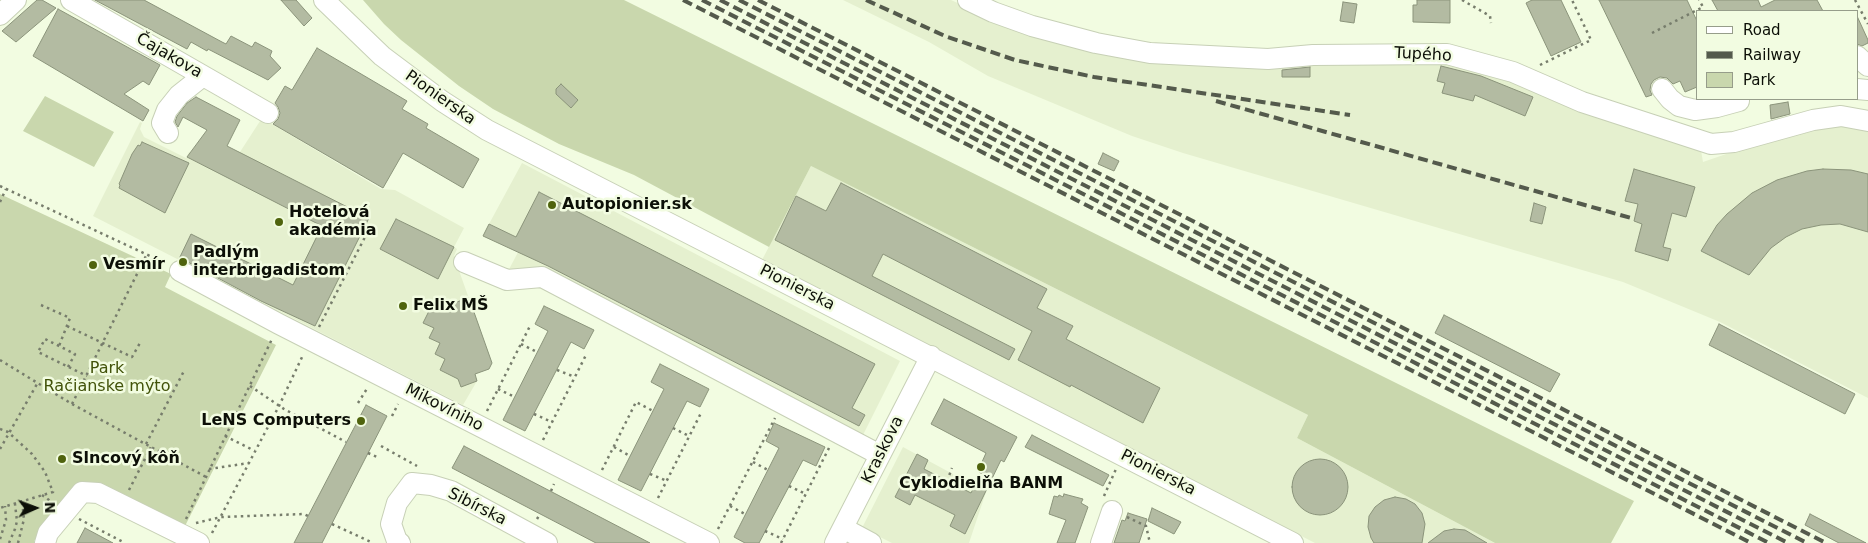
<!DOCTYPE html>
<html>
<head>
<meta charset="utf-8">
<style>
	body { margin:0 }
	#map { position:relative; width:1868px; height:543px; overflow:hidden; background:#f2fce1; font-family:"DejaVu Sans",sans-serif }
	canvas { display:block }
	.legend { position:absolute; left:1696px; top:10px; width:162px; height:90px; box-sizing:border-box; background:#f2fce1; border:1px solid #969d8a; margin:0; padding:6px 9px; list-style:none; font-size:15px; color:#0c0f07 }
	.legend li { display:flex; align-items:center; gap:10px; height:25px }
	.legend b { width:25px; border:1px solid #969d8a }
	.north { position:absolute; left:10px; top:483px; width:50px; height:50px; -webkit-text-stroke:4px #f2fce1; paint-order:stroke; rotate:88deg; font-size:14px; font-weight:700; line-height:20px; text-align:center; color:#0c0f07 }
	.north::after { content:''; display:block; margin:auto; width:18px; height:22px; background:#0c0f07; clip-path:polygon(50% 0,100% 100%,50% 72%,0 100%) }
</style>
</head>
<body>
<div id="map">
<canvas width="1868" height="543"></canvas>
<ul class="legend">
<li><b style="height:6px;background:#fff"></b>Road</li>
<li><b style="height:6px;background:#545a4c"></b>Railway</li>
<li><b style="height:14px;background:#c9d7ad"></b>Park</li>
</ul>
<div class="north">N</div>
</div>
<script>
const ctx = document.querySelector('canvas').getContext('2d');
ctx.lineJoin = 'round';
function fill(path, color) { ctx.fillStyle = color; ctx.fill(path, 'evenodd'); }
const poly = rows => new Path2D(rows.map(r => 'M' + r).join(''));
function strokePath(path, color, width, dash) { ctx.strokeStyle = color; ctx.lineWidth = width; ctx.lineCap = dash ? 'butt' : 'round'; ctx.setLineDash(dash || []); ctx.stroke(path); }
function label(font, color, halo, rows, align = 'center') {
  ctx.font = font + ' "DejaVu Sans",sans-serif'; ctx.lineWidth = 5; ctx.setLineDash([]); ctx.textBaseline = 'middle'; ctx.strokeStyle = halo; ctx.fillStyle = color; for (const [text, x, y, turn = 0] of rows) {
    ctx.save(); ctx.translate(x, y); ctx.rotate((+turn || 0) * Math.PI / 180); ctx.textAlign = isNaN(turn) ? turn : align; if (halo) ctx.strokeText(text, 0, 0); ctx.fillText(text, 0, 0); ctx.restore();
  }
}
const built = poly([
	[843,0,951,0,1003,24,1282,66,1310,66,1346,61,1464,63,1545,96,1700,145,1703,162,1796,130,1838,122,1868,128,1868,398,1720,322,1623,282,1183,153,1132,136,988,76,929,42],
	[262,118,381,189,395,190,464,228,454,247,457,249,454,256,460,259,457,265,492,363,489,369,475,374,477,381,463,405,93,216,140,122,142,123,140,129,144,137,186,158,189,152,224,170,234,150,240,152],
	[522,163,900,361,861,439,507,273,524,241,489,224],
	[811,166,1308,415,1297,438,1495,543,1315,543,762,260],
	[903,447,986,492,969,543,892,543,862,528]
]);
const green = poly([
	[363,0,624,0,1634,501,1611,543,1495,543,1297,438,1308,415,811,166,769,247,634,175,559,144,493,109,459,86,401,40,384,24],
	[45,96,114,132,94,167,23,131],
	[0,194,171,274,165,287,276,345,183,530,97,486,50,521,34,541,35,543,0,543]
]);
const building = poly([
	[37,0,42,0,56,8,16,42,2,31,37,0],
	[95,0,144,0,222,42,226,44,231,36,252,47,255,42,272,51,270,56,281,68,268,80,208,49,207,51,191,42,187,49,95,0],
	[281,0,296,0,312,18,304,26,281,0],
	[1417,0,1450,0,1450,23,1413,22,1413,5,1417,5,1417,0],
	[1532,0,1561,0,1581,42,1551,56,1526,3,1532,0],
	[1599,0,1687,0,1697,21,1697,87,1685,92,1680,81,1673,84,1667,78,1660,77,1654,80,1651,84,1650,90,1652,95,1646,97,1599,0],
	[1712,0,1758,0,1761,7,1775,0,1817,0,1823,11,1718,11,1712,0],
	[1343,2,1357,4,1354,23,1340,21,1343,2],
	[58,9,160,65,149,85,143,81,124,94,149,110,143,121,33,56,58,9],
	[1857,16,1868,40,1868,43,1862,46,1857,44,1857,16],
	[317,48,407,101,402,109,428,124,426,128,479,159,463,188,403,153,383,188,273,124,278,119,280,113,278,107,275,103,285,86,292,90,317,48],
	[1441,66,1481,76,1533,97,1525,116,1475,95,1473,101,1442,93,1445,83,1437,81,1441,66],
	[1310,67,1310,77,1282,77,1282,70,1310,67],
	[561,84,578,100,571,108,556,94,556,89,561,84],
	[196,97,240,120,227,146,369,218,315,326,261,301,186,261,179,259,191,234,293,285,322,226,187,157,207,130,183,117,178,127,175,122,177,116,187,103,196,97],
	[1788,102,1790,114,1771,119,1770,105,1788,102],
	[142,142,189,163,165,213,119,188,120,185,119,184,132,154,138,145,140,146,142,142],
	[1103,153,1119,161,1114,171,1098,164,1103,153],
	[1634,169,1695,187,1686,217,1672,213,1663,247,1671,249,1668,261,1635,251,1642,224,1634,221,1638,204,1625,201,1634,169],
	[1823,169,1851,170,1868,174,1868,232,1840,224,1821,225,1802,229,1786,237,1771,248,1749,275,1701,251,1717,225,1727,214,1752,193,1777,180,1807,171,1823,169],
	[841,183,1047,289,1037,308,1073,326,1066,339,1160,388,1143,423,1071,385,1070,387,1018,360,1032,331,883,254,872,276,1015,349,1009,360,775,240,796,196,826,211,841,183],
	[539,192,875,364,852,408,865,415,859,426,548,266,483,236,489,224,516,237,539,192],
	[1534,203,1546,207,1542,224,1530,221,1534,203],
	[396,219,454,247,438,279,380,249,396,219],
	[469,298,492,363,489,369,475,374,477,381,461,387,458,379,440,370,445,359,435,354,440,343,429,338,434,328,423,323,429,311,469,298],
	[544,306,594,330,584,349,571,342,525,431,503,420,548,331,535,324,544,306],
	[1444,315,1560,374,1550,392,1435,333,1444,315],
	[1719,324,1855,394,1845,414,1709,345,1719,324],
	[660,364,709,389,700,407,687,401,641,491,618,480,664,389,651,382,660,364],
	[944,399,1017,437,1004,462,1001,460,965,534,950,526,955,515,915,495,910,505,895,497,917,454,928,460,924,469,971,493,981,473,978,471,986,453,931,424,944,399],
	[366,405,387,416,322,543,294,543,366,405],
	[774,423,825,447,816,466,803,460,759,543,745,543,734,537,779,448,766,441,774,423],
	[1032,435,1109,475,1103,486,1025,447,1032,435],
	[464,446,527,479,650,543,596,543,452,468,464,446],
	'1292 487a28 28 0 1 1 56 0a28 28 0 1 1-56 0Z',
	[1064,494,1083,499,1081,503,1088,507,1075,543,1057,543,1066,520,1049,514,1054,496,1058,497,1059,495,1063,497,1064,494],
	[1395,497,1406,499,1415,504,1422,513,1425,524,1422,543,1374,543,1371,538,1368,527,1369,516,1375,507,1384,500,1395,497],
	[1152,508,1181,522,1174,534,1148,521,1152,508],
	[1128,513,1147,519,1139,543,1114,543,1122,520,1125,521,1128,513],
	[1810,514,1866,543,1839,543,1805,525,1810,514],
	[85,528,113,543,77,543,85,528],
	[1454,529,1465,530,1487,543,1428,543,1444,531,1454,529]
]);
const path = poly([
	[1462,0,1490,16,1491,23],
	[1855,0,1868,24],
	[1652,33,1703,7,1699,0],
	[1540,65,1591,40,1572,0],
	[0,186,165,263],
	[0,202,6,189],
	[41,305,70,318,59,346],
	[67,326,132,357,140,343],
	[319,327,366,235],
	[521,344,537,352],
	[0,360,72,404,206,477],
	[68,367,75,354,45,339,38,352,87,376],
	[557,370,575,377],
	[250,386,284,409,346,442],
	[498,389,515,397],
	[358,403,368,387],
	[72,404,147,254],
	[487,411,531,324],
	[534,414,552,422],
	[392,416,398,404],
	[673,428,689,436],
	[0,429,8,432,32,454,45,472,53,492,0,508],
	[225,436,255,451],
	[543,440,587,353],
	[146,444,185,369],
	[381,446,417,466],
	[614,447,630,456],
	[0,449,37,384],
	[368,453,377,457],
	[753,462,768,470],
	[209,469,249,463],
	[602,470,636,402,653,411],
	[650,474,667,481],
	[947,481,952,468],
	[789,486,806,494],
	[129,490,151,447],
	[551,491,554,484],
	[42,495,53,503],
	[1104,496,1116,469],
	[658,498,702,411],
	[730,506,745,514],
	[1127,517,1146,526,1150,543],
	[79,519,125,543],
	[186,519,272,339],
	[537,519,540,514],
	[196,523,221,517,304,514,308,516],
	[332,524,373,543],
	[718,529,775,418],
	[765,531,783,539],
	[212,533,279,406,303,355],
	[0,539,6,520,5,506],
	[9,543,15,529,17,521,15,504],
	[18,543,24,519,22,500],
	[781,543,830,446]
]);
const minor = poly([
	[71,0,268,113],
	[324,0,382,56,442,101,487,130,1293,543],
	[968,0,993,12,1032,26,1096,43,1150,53,1268,59,1313,55,1447,54,1513,72,1582,102,1711,144,1734,142,1813,120,1841,116,1868,121],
	[0,15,16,0],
	[1857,56,1868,66],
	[1662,89,1670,99,1679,106,1695,110,1717,107,1739,101],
	[1857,89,1868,90],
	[168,133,162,123,167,110,179,95,203,76],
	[464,262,507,280,542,277,880,455],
	[180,271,279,324,709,543],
	[843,528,871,543],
	[45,543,48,533,82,492,98,493,199,543],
	[400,543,397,541,391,524,397,503,412,483,431,485,451,491,547,543],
	[835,543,931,356],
	[1101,543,1112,511]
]);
const rail = poly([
	[683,0,1751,543],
	[702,0,1769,543],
	[720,0,1788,543],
	[739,0,1807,543],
	[758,0,1826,543],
	[866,0,945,36,1015,60,1094,77,1350,115],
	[1216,101,1631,218]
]);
const markers = [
	[552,205,5,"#4f630d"],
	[279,222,5,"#4f630d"],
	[183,262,5,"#4f630d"],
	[93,265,5,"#4f630d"],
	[403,306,5,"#4f630d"],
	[361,421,5,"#4f630d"],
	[62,459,5,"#4f630d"],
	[981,467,5,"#4f630d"]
];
const streetNames = [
	["Tupého",1423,55,3],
	["Čajakova",169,56,30],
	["Pionierska",440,98,35],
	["Pionierska",797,288,27],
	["Mikovíniho",444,408,27],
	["Kraskova",883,450,-63],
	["Pionierska",1158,473,27],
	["Sibírska",477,507,27]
];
const poiNames = [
	["Autopionier.sk",562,205],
	["Hotelová",289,213],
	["akadémia",289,231],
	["Padlým",193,253],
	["interbrigadistom",193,271],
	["Vesmír",103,265],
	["Felix MŠ",413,306],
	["LeNS Computers",351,421,"right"],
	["Slncový kôň",72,459],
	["Cyklodielňa BANM",981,484,"center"]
];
const parkNames = [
	["Park",107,369],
	["Račianske mýto",107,387]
];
fill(built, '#e5f0cf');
fill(green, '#c9d7ad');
fill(building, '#b3bba2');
strokePath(building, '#8b947b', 1);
strokePath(minor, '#c7d0b6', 22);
strokePath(path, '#777d6c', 2.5, [2.5, 4]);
strokePath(minor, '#fff', 20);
strokePath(rail, '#545a4c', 4, [10, 5]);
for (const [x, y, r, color] of markers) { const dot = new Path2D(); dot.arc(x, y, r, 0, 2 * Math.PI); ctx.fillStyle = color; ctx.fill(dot); strokePath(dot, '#f2fce1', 2); }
label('16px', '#0c0f07', '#f2fce1', streetNames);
label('bold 16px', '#0c0f07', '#f2fce1', poiNames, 'left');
label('16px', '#42530a', '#f2fce1', parkNames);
</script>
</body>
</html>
